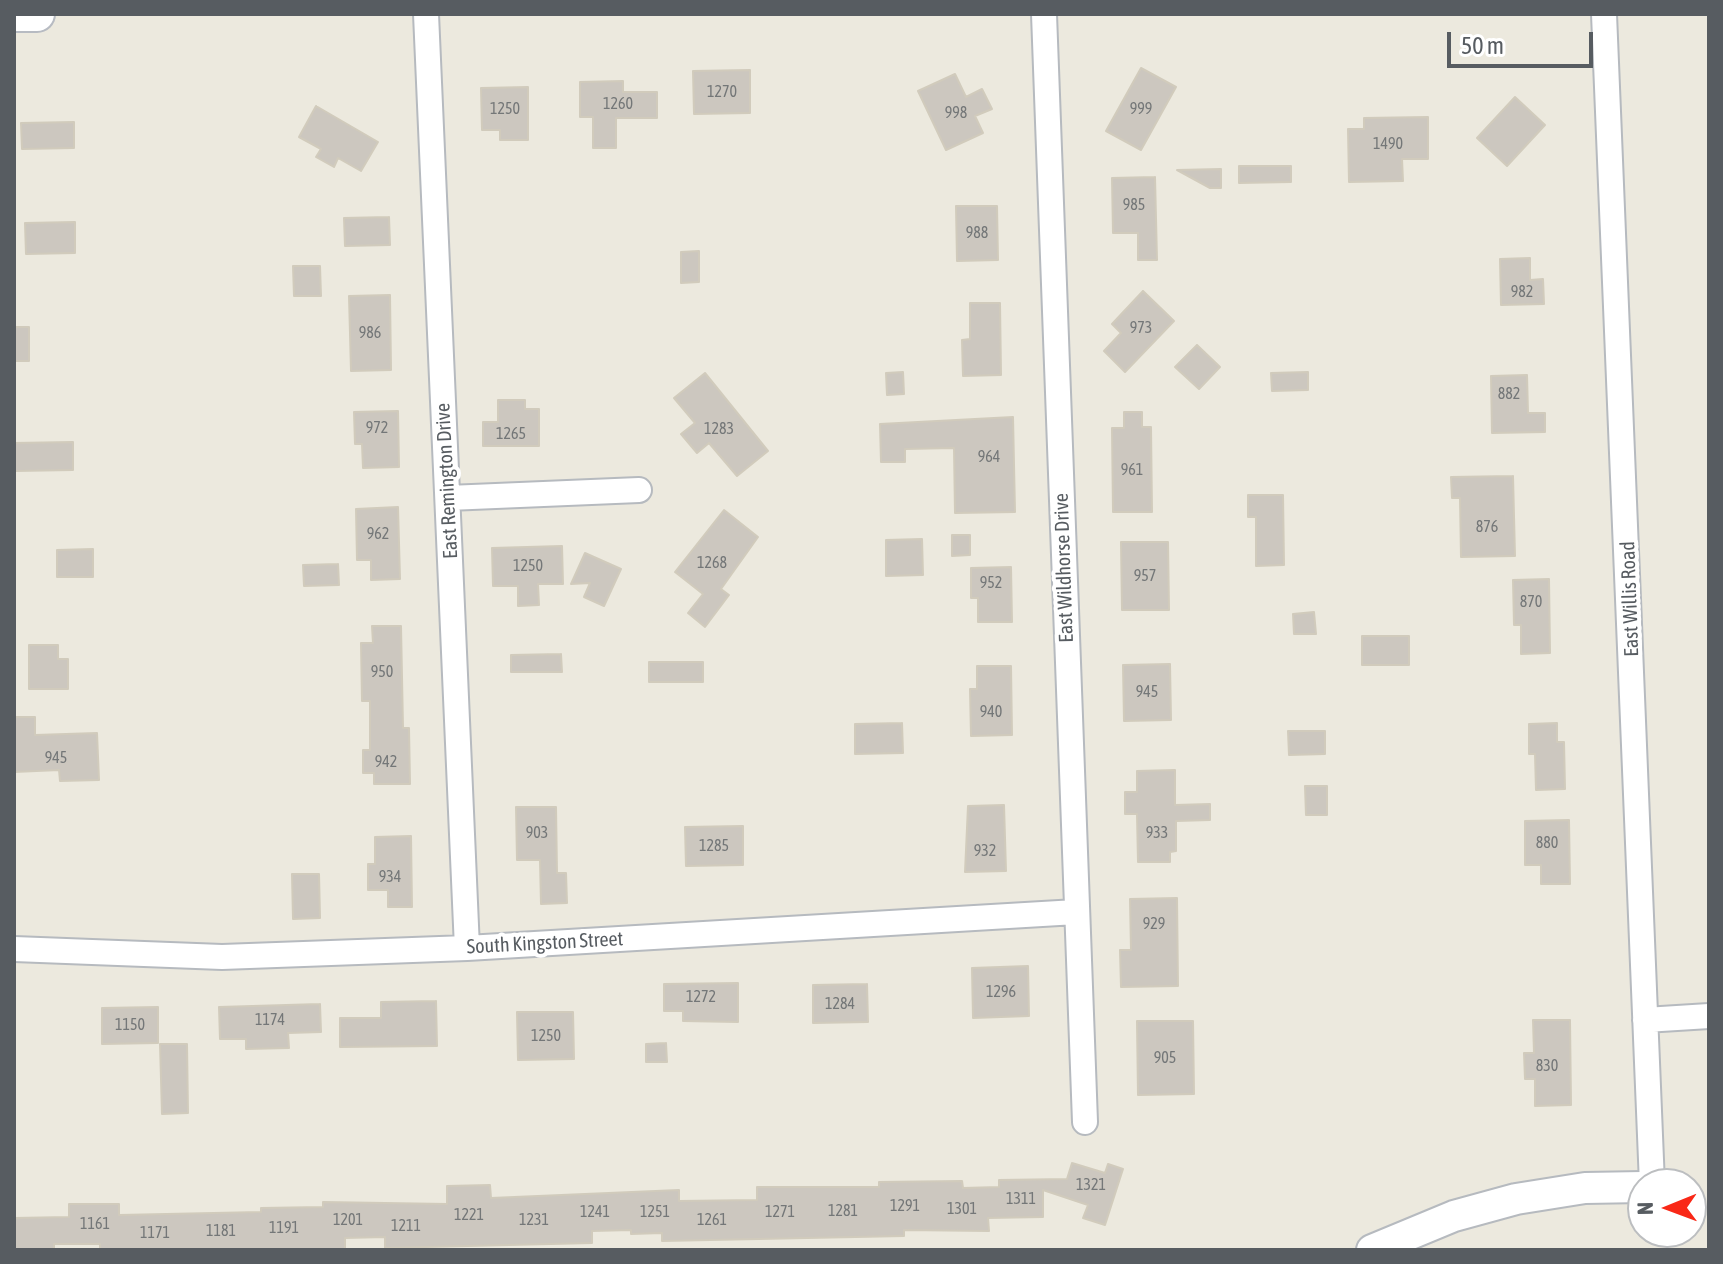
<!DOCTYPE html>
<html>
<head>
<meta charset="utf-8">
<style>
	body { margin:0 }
	#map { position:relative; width:1723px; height:1264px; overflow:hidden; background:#ece9de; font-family:"Asap Condensed",sans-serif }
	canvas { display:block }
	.frame { position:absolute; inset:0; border:16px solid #575c61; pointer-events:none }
	.north { position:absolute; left:1627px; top:1168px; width:80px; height:80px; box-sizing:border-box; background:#fff; border:2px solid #bcbec0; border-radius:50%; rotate:269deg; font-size:22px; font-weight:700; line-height:32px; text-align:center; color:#575c61 }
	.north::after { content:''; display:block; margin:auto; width:28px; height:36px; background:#f92817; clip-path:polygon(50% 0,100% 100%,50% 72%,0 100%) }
	.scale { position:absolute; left:1447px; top:32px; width:146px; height:36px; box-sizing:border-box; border:4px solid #575c61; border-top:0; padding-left:10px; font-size:24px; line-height:28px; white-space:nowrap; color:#575c61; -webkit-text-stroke:6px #fff; paint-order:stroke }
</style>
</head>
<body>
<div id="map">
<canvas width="1723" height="1264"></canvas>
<div class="frame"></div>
<div class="north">N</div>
<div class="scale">50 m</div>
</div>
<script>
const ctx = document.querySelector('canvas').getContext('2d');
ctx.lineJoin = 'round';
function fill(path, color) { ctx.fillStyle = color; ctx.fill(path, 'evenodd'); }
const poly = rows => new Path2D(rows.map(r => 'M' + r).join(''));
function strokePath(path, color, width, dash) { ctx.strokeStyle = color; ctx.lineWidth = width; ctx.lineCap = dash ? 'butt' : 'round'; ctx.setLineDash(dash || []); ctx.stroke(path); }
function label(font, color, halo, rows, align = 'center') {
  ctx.font = font + ' "Asap Condensed",sans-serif'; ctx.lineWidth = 8; ctx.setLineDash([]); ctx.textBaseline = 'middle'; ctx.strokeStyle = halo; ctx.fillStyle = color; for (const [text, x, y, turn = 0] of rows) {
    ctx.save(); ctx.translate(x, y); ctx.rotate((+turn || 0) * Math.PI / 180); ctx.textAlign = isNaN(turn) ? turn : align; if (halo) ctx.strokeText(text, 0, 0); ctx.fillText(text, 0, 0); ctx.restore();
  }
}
const building = poly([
	[1141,68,1176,87,1141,150,1106,131,1141,68],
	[750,70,750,113,694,114,693,71,750,70],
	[955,74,966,97,982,89,992,109,975,116,983,133,946,150,918,91,955,74],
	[623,81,623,92,657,92,657,118,616,118,616,148,593,148,593,117,580,117,580,82,623,81],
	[528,87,528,140,500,140,500,130,482,130,481,88,528,87],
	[1515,97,1545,125,1507,166,1477,138,1515,97],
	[316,106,378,142,361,171,338,158,334,167,316,157,321,149,299,137,316,106],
	[1428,117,1428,159,1402,159,1403,181,1349,182,1348,129,1364,129,1364,118,1428,117],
	[74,122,74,148,22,149,21,123,74,122],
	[1239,166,1291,166,1291,182,1239,183,1239,166],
	[1221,169,1221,188,1210,188,1177,170,1221,169],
	[1155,177,1157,260,1138,260,1138,233,1113,233,1112,178,1155,177],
	[956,206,997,206,998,260,957,261,956,206],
	[389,217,390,245,345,246,344,218,389,217],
	[75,222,75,253,26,254,25,223,75,222],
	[699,251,699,282,681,283,681,252,699,251],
	[1530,258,1530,280,1543,279,1544,304,1501,305,1500,259,1530,258],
	[293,266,320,266,321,296,294,296,293,266],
	[1143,291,1174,321,1125,372,1104,351,1121,333,1112,324,1143,291],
	[390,295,391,370,351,371,349,296,390,295],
	[970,303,1000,303,1001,375,963,376,962,340,970,339,970,303],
	[14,327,29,327,29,361,14,361,14,327],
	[1197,345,1220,367,1199,389,1175,367,1197,345],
	[903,372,904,394,887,395,886,373,903,372],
	[1308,372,1308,390,1272,391,1271,373,1308,372],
	[705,373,768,451,737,476,709,443,697,453,681,434,695,423,674,398,705,373],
	[1527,375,1528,413,1545,413,1545,432,1492,433,1491,376,1527,375],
	[498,400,525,400,525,409,539,409,539,446,483,446,483,422,498,422,498,400],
	[398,411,399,467,363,468,362,444,355,444,354,412,398,411],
	[1124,412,1142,412,1142,427,1151,427,1152,512,1113,512,1112,428,1124,428,1124,412],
	[1013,417,1015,512,955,513,954,448,905,449,905,462,881,462,880,424,1013,417],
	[73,442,73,470,15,471,14,443,73,442],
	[1513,476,1515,556,1461,557,1460,498,1452,498,1451,477,1513,476],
	[1248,495,1283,495,1284,565,1256,566,1256,517,1248,517,1248,495],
	[398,507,400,579,371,580,371,560,357,560,356,509,398,507],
	[724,510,758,537,721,589,729,595,705,627,688,613,703,594,675,572,724,510],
	[952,535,970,535,970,555,952,556,952,535],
	[922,539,923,575,886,576,886,540,922,539],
	[1121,542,1168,542,1169,610,1122,610,1121,542],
	[562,546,563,584,538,584,539,605,518,606,518,586,493,586,492,548,562,546],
	[93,549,93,577,57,577,57,550,93,549],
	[585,553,621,569,604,606,584,597,590,583,571,584,585,553],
	[338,564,339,585,304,586,303,565,338,564],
	[1011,567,1012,622,978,622,978,598,971,598,971,568,1011,567],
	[1549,579,1550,653,1521,654,1521,625,1514,625,1513,580,1549,579],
	[1314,612,1316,634,1294,634,1293,614,1314,612],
	[372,626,401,626,403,728,409,728,410,784,374,784,374,773,363,773,363,750,370,750,370,701,362,701,361,643,373,643,372,626],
	[1362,636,1409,636,1409,665,1362,665,1362,636],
	[29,645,58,645,58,659,68,659,68,689,29,689,29,645],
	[561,654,562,672,511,672,511,655,561,654],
	[649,662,703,662,703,682,649,682,649,662],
	[1170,664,1171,720,1124,721,1123,665,1170,664],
	[977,666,1011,666,1012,735,971,736,970,689,977,689,977,666],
	[14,717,35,717,35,735,97,733,99,780,60,781,59,770,14,772,14,717],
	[902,723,903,753,855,754,855,724,902,723],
	[1557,723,1557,742,1564,742,1565,789,1536,790,1535,754,1529,754,1529,724,1557,723],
	[1288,731,1325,731,1325,754,1289,755,1288,731],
	[1175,770,1175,805,1210,804,1210,820,1176,821,1176,851,1170,852,1170,862,1138,862,1137,814,1125,814,1125,792,1137,792,1137,771,1175,770],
	[1305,786,1327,786,1327,815,1306,815,1305,786],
	[1004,805,1006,871,965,872,968,806,1004,805],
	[516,807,556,807,557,873,566,873,567,903,541,904,540,860,517,860,516,807],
	[1569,820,1570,884,1541,884,1541,865,1525,865,1525,821,1569,820],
	[743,826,743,865,686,866,685,827,743,826],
	[411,836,412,907,388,907,388,890,368,890,368,864,375,864,375,837,411,836],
	[292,874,319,874,320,918,293,919,292,874],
	[1177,898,1178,986,1121,987,1120,950,1131,950,1130,899,1177,898],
	[1028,966,1029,1016,973,1018,972,968,1028,966],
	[738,983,738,1022,683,1021,683,1011,664,1011,664,984,738,983],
	[867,984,868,1022,813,1023,813,985,867,984],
	[436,1001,437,1046,340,1047,340,1018,381,1018,381,1002,436,1001],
	[320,1004,321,1032,288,1033,289,1048,246,1049,246,1039,220,1039,219,1007,320,1004],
	[158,1007,158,1043,102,1044,102,1008,158,1007],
	[517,1012,573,1012,574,1059,518,1060,517,1012],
	[1533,1020,1570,1020,1571,1105,1535,1106,1535,1079,1525,1079,1524,1053,1534,1053,1533,1020],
	[1137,1021,1193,1021,1194,1094,1138,1095,1137,1021],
	[666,1043,667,1062,646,1062,646,1044,666,1043],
	[160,1044,187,1044,188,1113,162,1114,160,1044],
	[1072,1163,1105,1173,1108,1164,1123,1169,1105,1225,1083,1218,1088,1205,1043,1190,1043,1217,988,1218,989,1231,904,1230,904,1236,662,1241,662,1233,631,1234,631,1230,592,1231,592,1243,385,1248,385,1237,345,1238,345,1249,100,1250,100,1244,54,1244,54,1250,14,1250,14,1218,69,1217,69,1204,119,1204,119,1215,261,1212,261,1208,323,1207,323,1202,447,1204,447,1186,490,1185,491,1198,679,1190,679,1201,757,1200,757,1187,879,1187,879,1182,962,1181,963,1188,999,1187,999,1180,1067,1179,1072,1163]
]);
const minor = poly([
	[426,14,467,948],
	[1044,14,1085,1122],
	[1604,14,1652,1184],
	[448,498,639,490],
	[14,949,222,957,467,948,1076,912],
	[1645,1020,1709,1016]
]);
const tertiary = poly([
	[1372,1250,1454,1216,1516,1199,1585,1188,1643,1187]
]);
const secondary = poly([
	[14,14,37,14]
]);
const numberNames = [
	["1270",722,92],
	["1260",618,104],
	["1250",505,109],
	["999",1141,109],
	["998",956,113],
	["1490",1388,144],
	["985",1134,205],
	["988",977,233],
	["982",1522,292],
	["973",1141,328],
	["986",370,333],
	["882",1509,394],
	["972",377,428],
	["1283",719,429],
	["1265",511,434],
	["964",989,457],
	["961",1132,470],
	["876",1487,527],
	["962",378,534],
	["1268",712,563],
	["1250",528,566],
	["957",1145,576],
	["952",991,583],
	["870",1531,602],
	["950",382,672],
	["945",1147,692],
	["940",991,712],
	["945",56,758],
	["942",386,762],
	["903",537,833],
	["933",1157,833],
	["880",1547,843],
	["1285",714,846],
	["932",985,851],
	["934",390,877],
	["929",1154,924],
	["1296",1001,992],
	["1272",701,997],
	["1284",840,1004],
	["1174",270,1020],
	["1150",130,1025],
	["1250",546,1036],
	["905",1165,1058],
	["830",1547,1066],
	["1321",1091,1185],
	["1311",1021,1199],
	["1291",905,1206],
	["1301",962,1209],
	["1281",843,1211],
	["1241",595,1212],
	["1251",655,1212],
	["1271",780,1212],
	["1221",469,1215],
	["1201",348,1220],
	["1231",534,1220],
	["1261",712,1220],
	["1161",95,1224],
	["1211",406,1226],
	["1191",284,1228],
	["1181",221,1231],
	["1171",155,1233]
];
const streetNames = [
	["East Remington Drive",447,481,-93],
	["East Wildhorse Drive",1064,568,-92],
	["East Willis Road",1630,599,-92],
	["South Kingston Street",545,943,-3]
];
fill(building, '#ccc7bf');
strokePath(building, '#d1cbbc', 2);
strokePath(minor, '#b6babf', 28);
strokePath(tertiary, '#b6babf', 34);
strokePath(secondary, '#b7bbc2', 38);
strokePath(minor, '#fff', 24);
strokePath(tertiary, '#fff', 30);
strokePath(secondary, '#fff', 34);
label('16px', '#747778', null, numberNames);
label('20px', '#575c61', '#fff', streetNames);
</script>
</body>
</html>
